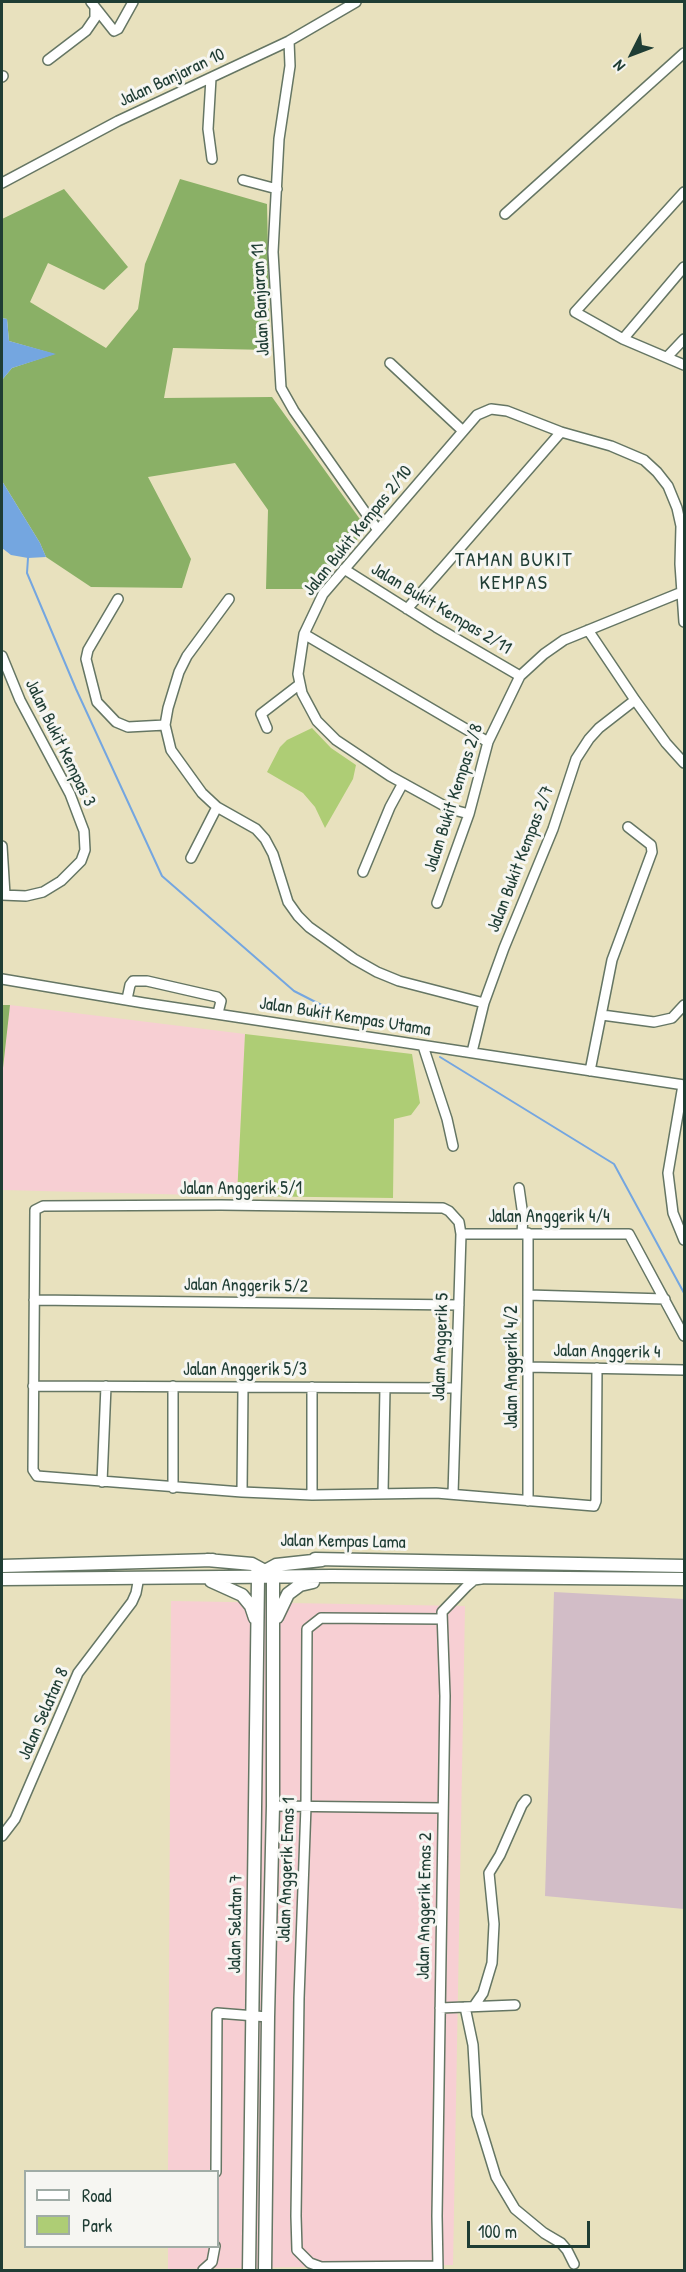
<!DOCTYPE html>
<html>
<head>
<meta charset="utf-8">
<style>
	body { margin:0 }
	#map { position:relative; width:686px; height:2272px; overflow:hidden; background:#e8e1be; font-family:"Patrick Hand",sans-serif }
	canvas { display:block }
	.frame { position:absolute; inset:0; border:3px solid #1f3d34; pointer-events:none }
	.legend { position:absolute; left:24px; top:2170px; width:195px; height:78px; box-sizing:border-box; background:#f6f6f2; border:2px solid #a0aca6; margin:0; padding:8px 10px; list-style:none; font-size:18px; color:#1f3d34 }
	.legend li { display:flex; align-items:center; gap:12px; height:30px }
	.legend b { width:30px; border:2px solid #a0aca6 }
	.north { position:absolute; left:602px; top:24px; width:60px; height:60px; -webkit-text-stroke:4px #f6f6f2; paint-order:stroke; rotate:228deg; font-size:16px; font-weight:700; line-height:24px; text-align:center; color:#1f3d34 }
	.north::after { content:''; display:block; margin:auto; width:21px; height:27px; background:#1f3d34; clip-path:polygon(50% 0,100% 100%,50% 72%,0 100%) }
	.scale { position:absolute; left:467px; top:2221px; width:123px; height:27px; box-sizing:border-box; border:3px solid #1f3d34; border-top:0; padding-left:8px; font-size:18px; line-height:21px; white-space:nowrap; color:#1f3d34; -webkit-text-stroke:4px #f6f6f2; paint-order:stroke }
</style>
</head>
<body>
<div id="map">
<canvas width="686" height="2272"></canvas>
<div class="frame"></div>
<ul class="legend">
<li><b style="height:8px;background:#fff"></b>Road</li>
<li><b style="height:16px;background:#aecd75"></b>Park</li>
</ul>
<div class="north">N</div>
<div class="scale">100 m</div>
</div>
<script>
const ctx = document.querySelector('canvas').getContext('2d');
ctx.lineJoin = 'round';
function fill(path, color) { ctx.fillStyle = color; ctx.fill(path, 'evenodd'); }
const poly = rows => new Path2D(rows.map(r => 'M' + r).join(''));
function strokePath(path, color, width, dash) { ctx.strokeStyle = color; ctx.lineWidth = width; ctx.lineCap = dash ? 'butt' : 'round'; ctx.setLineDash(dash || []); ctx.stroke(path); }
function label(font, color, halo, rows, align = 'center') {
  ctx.font = font + ' "Patrick Hand",sans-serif'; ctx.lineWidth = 6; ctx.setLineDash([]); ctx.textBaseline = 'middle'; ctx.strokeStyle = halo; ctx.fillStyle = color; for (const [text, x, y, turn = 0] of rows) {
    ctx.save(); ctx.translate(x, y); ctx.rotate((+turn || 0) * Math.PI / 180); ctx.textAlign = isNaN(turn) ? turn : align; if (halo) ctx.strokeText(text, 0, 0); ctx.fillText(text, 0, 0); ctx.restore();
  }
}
const built = poly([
	[10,1005,245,1034,237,1196,2,1190,2,1077],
	[171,1601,465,1606,453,2265,168,2269,168,2247,218,2246,218,2172,168,2171]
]);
const industrial = poly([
	[554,1592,684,1599,684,1909,545,1896]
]);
const green = poly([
	[312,728,331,748,356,765,353,779,325,828,315,807,303,793,267,772,280,747,287,740],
	[245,1034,412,1054,420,1103,411,1115,394,1119,393,1198,237,1196]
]);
const forest = poly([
	[180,179,267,204,270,350,173,348,164,398,272,397,367,529,311,589,266,589,268,510,235,463,148,477,191,559,182,588,91,587,46,557,40,543,2,481,2,380,12,368,54,354,9,341,7,319,2,318,2,219,64,189,128,267,104,290,48,263,30,302,106,348,138,309,145,264],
	[2,1005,10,1005,2,1077]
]);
const water = poly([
	[2,318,7,319,9,341,56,354,12,368,2,380],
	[2,481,40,543,46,557,28,558,11,555,2,548]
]);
const stream = poly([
	[28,558,27,573,76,689,162,876,294,991,339,1014],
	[440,1057,614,1164,684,1293]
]);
const minor = poly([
	[91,2,114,31,118,29,133,2],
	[289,41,290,66,279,139,273,252,281,388,294,411,377,529],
	[48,60,86,31,95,18,95,8],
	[2,77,3,76],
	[211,78,208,129,212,159],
	[243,180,277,189],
	[2,183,118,121,289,41,356,2],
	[684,192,575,312,623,339,684,365],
	[505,214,684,53],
	[623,339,684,267],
	[667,357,684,339],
	[390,363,463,431],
	[344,569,436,627,520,676],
	[118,599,88,650,86,659,97,702,116,722,128,727,165,725],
	[229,599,187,656,179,672,168,708,165,725,171,750,202,793,217,807,256,829,265,839,273,854,288,902,298,916,309,927,354,959,377,972,399,981,484,1003],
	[407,609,561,432],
	[588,630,635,700,666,743,684,763],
	[304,634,488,742],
	[2,656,20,700,70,794,84,831,85,850,81,861,61,881,43,892,26,896,2,895],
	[267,728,261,714,300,684],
	[469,814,450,809,390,776,336,740,317,721,302,693,298,674,304,634,323,594,477,415,491,409,507,411,561,432,611,446,644,460,657,472,668,486,677,508,681,526,680,564,684,622],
	[2,846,5,895],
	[191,858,217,807],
	[363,872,390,807,403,783],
	[437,903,469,814,488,742,520,676,544,654,564,640,682,592],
	[2,979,144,1003,684,1085],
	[127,999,130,985,133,981,147,981,217,997,221,1001,218,1013],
	[602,1015,654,1022,672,1018,684,1005],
	[423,1046,447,1119,453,1146],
	[472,1052,484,1003,504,948,553,829,576,759,589,739,599,728,635,700],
	[590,1071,612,960,652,852,651,845,628,827],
	[683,1085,668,1173,673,1213,684,1240],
	[519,1188,523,1216,522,1233],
	[461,1234,629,1234,684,1336],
	[528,1295,665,1299],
	[34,1300,459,1305],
	[528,1367,684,1370],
	[33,1386,456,1388],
	[173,1386,173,1488],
	[102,1482,106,1386],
	[242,1492,243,1387],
	[383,1493,385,1388],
	[453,1494,461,1234,459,1222,449,1211,443,1208,221,1205,43,1206,35,1210,33,1470,37,1476,242,1492,312,1495,436,1493,594,1506,596,1501,597,1368],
	[312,1495,312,1387],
	[528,1501,528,1233],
	[273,1806,443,1808],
	[2,1836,15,1819,78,1673,132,1602,136,1593,139,1577],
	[474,2006,483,1993,492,1963,494,1924,489,1873,500,1855,522,1805,526,1800],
	[465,2007,473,2045,477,2115,496,2177,515,2209,544,2233,561,2243,567,2250,574,2264],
	[440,2008,515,2005],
	[216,2172,217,2013,268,2017],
	[438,2266,321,2267,310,2263,297,2250,296,2216,299,1998,306,1806,307,1629,321,1618,442,1619],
	[438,2269,437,2216,445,1696,442,1612,467,1586,474,1580,481,1579],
	[203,2270,212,2262,215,2246]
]);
const major = poly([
	[315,1559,684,1566],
	[207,1560,252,1564,265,1571,273,1578,273,1806,268,2017,265,2270],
	[2,1566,213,1560],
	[2,1579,332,1576,684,1579],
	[211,1581,242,1595,251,1606,255,1618],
	[277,1617,288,1594,300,1585,313,1582],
	[249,2270,258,1578,265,1571,276,1565,322,1560]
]);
const streetNames = [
	["Jalan Banjaran 10",172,78,-25],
	["Jalan Banjaran 11",261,300,-93],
	["Jalan Bukit Kempas 2/10",358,531,-51],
	["Jalan Bukit Kempas 2/11",441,609,31],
	["Jalan Bukit Kempas 3",60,743,64],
	["Jalan Bukit Kempas 2/8",454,798,-72],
	["Jalan Bukit Kempas 2/7",521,859,-69],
	["Jalan Bukit Kempas Utama",345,1017,9],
	["Jalan Anggerik 5/1",241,1189],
	["Jalan Anggerik 4/4",549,1217],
	["Jalan Anggerik 5/2",246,1286,1],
	["Jalan Anggerik 5",441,1347,-88],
	["Jalan Anggerik 4",607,1352,1],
	["Jalan Anggerik 4/2",512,1367,-90],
	["Jalan Anggerik 5/3",245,1370],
	["Jalan Kempas Lama",343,1542,1],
	["Jalan Selatan 8",44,1714,-66],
	["Jalan Anggerik Emas 1",287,1870,-88],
	["Jalan Anggerik Emas 2",425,1906,-89],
	["Jalan Selatan 7",236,1924,-89]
];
const neighbourhoodNames = [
	["TAMAN BUKIT",514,561],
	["KEMPAS",514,584]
];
fill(built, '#f7cfd3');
fill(industrial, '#d2bdc7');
fill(green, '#aecd75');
fill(forest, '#8ab066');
fill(water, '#74a6e0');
strokePath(stream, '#74a6e0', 2);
strokePath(minor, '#657664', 12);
strokePath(major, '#657664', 15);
strokePath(minor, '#fff', 9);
strokePath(major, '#fff', 12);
label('18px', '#1f3d34', '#f6f6f2', streetNames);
ctx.letterSpacing = '1.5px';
label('20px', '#1f3d34', '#f6f6f2', neighbourhoodNames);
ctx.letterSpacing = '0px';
</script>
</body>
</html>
